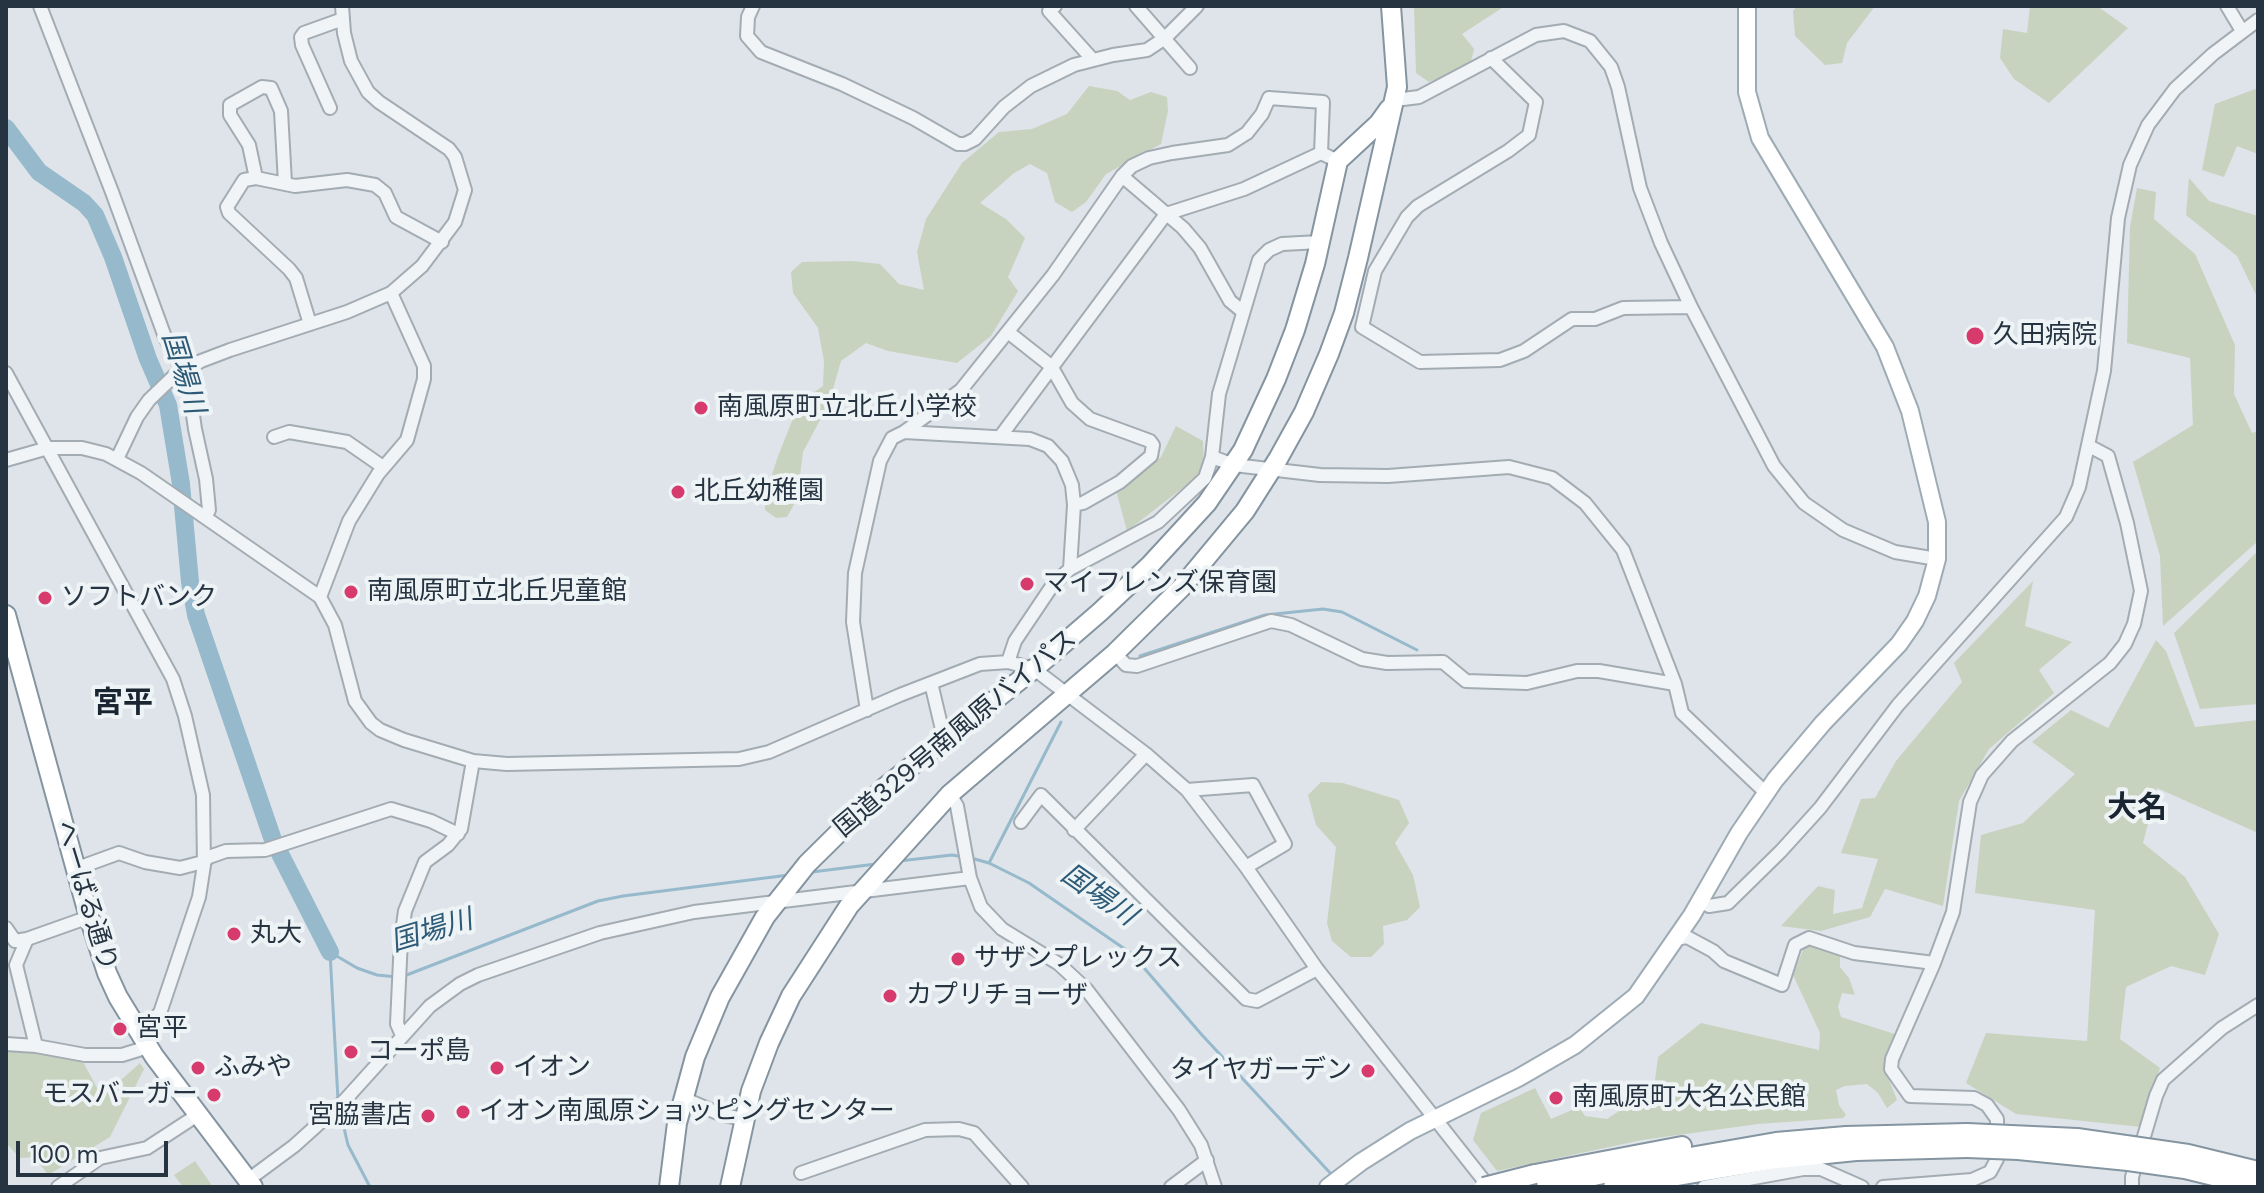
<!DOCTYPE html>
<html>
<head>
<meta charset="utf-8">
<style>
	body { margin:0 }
	#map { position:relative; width:2264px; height:1193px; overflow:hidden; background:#dee4e9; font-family:"DM Sans",sans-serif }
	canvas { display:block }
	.frame { position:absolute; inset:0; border:8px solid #263441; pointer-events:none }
	.scale { position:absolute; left:16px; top:1141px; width:152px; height:36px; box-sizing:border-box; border:4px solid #263441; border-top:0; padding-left:10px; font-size:24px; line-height:28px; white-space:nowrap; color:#263441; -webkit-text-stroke:6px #eef3f6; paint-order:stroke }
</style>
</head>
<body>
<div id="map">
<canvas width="2264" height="1193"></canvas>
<div class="frame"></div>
<div class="scale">100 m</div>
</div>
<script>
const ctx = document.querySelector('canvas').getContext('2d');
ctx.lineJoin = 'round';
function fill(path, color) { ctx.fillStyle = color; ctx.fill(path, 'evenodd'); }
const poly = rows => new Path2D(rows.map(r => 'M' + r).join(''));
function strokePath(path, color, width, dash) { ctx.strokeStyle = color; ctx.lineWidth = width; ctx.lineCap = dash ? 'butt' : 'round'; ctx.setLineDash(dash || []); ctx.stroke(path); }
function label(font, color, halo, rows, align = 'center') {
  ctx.font = font + ' "DM Sans","Noto Sans JP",sans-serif'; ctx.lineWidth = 8; ctx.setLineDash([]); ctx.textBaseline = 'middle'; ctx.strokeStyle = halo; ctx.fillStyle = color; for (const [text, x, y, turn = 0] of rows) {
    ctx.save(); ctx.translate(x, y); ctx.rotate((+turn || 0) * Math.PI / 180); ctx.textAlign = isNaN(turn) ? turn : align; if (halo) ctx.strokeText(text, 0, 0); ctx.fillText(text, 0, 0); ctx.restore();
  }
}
const green = poly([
	[1414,6,1505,6,1462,34,1474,49,1471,61,1443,77,1429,82,1416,73],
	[1797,6,1875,6,1847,43,1842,63,1825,65,1795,36,1793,11],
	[2030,6,2097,6,2128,28,2049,103,2014,79,2000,58,2003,29,2027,33],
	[1089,86,1117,91,1130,100,1151,92,1167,97,1168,111,1161,144,1106,174,1086,202,1072,212,1055,202,1047,173,1030,164,1014,173,980,203,1006,219,1025,238,1008,277,1018,291,991,336,957,363,888,351,866,343,841,361,829,403,803,452,797,499,787,517,776,518,765,510,766,494,777,459,799,403,823,386,824,361,818,328,793,293,791,272,802,262,852,261,880,264,899,284,924,290,917,252,926,219,962,163,999,132,1032,129,1067,114],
	[2258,88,2258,154,2237,146,2224,177,2202,170,2215,104],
	[2189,178,2209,201,2258,216,2258,299,2237,256,2186,215],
	[2137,188,2156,192,2154,219,2195,254,2235,345,2234,394,2252,433,2258,431,2258,541,2163,626,2160,556,2133,462,2193,425,2190,358,2127,343,2130,227],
	[1176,426,1203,441,1204,466,1193,480,1127,531,1116,490,1161,457],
	[2258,551,2258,704,2200,709,2174,633],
	[2033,581,2025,626,2072,642,2039,670,2054,693,1989,749,1959,801,1943,906,1885,889,1870,917,1821,931,1781,926,1818,886,1835,890,1833,914,1862,908,1878,859,1841,853,1861,799,1875,798,1896,761,1962,682,1954,663],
	[2156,640,2166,651,2195,727,2258,720,2258,833,2157,788,2143,843,2185,877,2219,934,2205,975,2171,966,2126,987,2120,1039,2160,1068,2141,1127,2016,1114,1966,1083,1986,1033,2087,1041,2095,910,1975,893,1981,835,2023,823,2075,774,2032,742,2071,710,2108,728],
	[1321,782,1343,783,1399,800,1409,823,1395,843,1413,875,1420,907,1407,920,1383,926,1384,944,1371,957,1351,957,1332,941,1327,923,1336,847,1316,825,1308,795],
	[1811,944,1840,955,1840,967,1849,978,1855,995,1842,993,1838,1007,1841,1017,1898,1035,1886,1072,1897,1100,1887,1108,1878,1093,1867,1084,1845,1086,1836,1090,1839,1105,1846,1115,1843,1118,1758,1124,1642,1140,1497,1171,1473,1140,1481,1113,1535,1088,1551,1119,1579,1107,1585,1116,1607,1119,1654,1088,1658,1057,1701,1023,1819,1050,1820,1033,1793,975,1803,950],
	[36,1050,82,1060,102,1097,140,1063,144,1069,110,1137,48,1175,35,1157,20,1158,6,1143,6,1051],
	[195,1161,213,1187,183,1187,174,1175]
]);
const stream = poly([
	[1140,656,1265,615,1323,609,1342,612,1417,650],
	[971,858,989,863,1029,883,1132,954,1202,1035,1333,1176],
	[899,861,952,855,964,857],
	[989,863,1061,722],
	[812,872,876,864],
	[330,952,357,968,377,975,397,977],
	[330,952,338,1100],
	[404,976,598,901,623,896,789,875],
	[340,1111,348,1145,370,1187]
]);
const river = poly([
	[6,128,39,172,84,203,95,215,113,257,148,359,168,405,181,484,190,582,196,615,273,840,330,952]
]);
const minor = poly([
	[40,6,112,192,165,337,188,381,195,429,206,479,209,510,206,516],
	[753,6,748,17,747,36,761,52,842,84,913,118,958,144,965,144,975,139,1004,107,1031,86,1074,65,1113,55,1147,50,1165,38,1197,6],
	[1055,6,1049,11,1093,60],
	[1136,6,1190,68],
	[2227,6,2242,31],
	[1491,58,1536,102,1529,135,1508,151,1418,206,1407,217,1375,271,1362,327,1420,362,1500,360,1524,351,1572,319,1595,319,1623,308,1691,307],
	[1395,100,1419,97,1536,35,1564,31,1590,41,1611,67,1618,87,1640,188,1661,243,1691,307,1774,466,1804,503,1843,530,1895,552,1937,559],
	[330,108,302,45,301,37,304,33,343,19],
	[1122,176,1183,228,1200,248,1230,301,1242,311],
	[256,178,249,145,230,115,230,105,262,87,271,88,281,111,285,183],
	[310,324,296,278,289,269,229,213,227,207,244,180,256,178,295,186,347,180,375,185,385,193,396,217,442,242],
	[1008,332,1051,366,1072,403,1090,419,1150,441,1153,445,1151,456,1120,482,1083,503,1074,505],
	[6,373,173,679,185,716,203,795,204,865,199,897,160,1013,139,1032],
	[904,432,1030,439,1048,446,1062,461,1072,485,1074,505,1070,569],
	[274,437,289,432,347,442,383,467],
	[1000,437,1166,214,1244,189,1321,153],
	[1212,457,1234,465,1320,475,1388,476,1509,467,1552,478,1585,503,1623,550,1675,684,1682,713,1766,793],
	[117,459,137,417,149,400,174,376,201,361,230,350,347,312,391,293,422,266,455,222,465,190,455,157,449,149,379,102,368,92,351,61,344,33,342,6],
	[6,460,48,448,82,448,106,454,141,473,320,597,335,625,355,701,371,723,380,730,404,740,473,761,507,764,739,759,769,752,900,695,980,664,1008,662,1034,669,1146,754,1187,790,1246,867,1317,969,1489,1187],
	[320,597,349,521,378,474,407,440,424,379,424,366,391,293],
	[1115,653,1126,665,1137,666,1271,621,1291,625,1362,659,1387,663,1443,662,1466,681,1527,683,1577,671,1599,671,1675,684],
	[1008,662,1015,641,1054,583,1070,569,1158,522,1205,478,1212,457,1219,394,1259,260,1269,250,1282,244,1320,242],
	[931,683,945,742],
	[867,710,853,622,855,573,880,461,892,438,904,432,961,390,1053,275,1122,176,1132,166,1149,158,1172,153,1228,145,1247,133,1262,114,1269,98,1323,102,1321,153,1338,161],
	[1187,790,1253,785,1285,844,1246,867],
	[950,794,957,806,970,878,981,907,1002,929,1059,964,1086,989,1179,1110,1201,1145,1215,1187],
	[1021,822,1041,795,1246,999,1257,1001,1317,969],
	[1074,830,1146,754],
	[75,869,119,853,145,862,180,868,203,862,209,857,226,851,265,850,391,809,431,821,458,834],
	[1701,902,1709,906,1728,903,1781,851,1820,808,1898,705,2066,517,2079,487,2104,371,2118,218,2130,165,2148,125,2175,89,2213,54,2258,20],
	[6,928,15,941,27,939],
	[1676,939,1687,937,1713,951,1724,961,1782,985,1795,945,1809,938,1854,953,1934,963],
	[402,1035,397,1024,401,939,405,911,425,862,448,845,461,829,473,761],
	[6,1044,36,1046,85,1055,122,1055,148,1047],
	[36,1046,16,965,27,939,89,917],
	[683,1098,722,1115,744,1119],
	[801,1173,925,1130,959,1129,974,1133,1022,1187],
	[248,1180,294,1146,345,1100,430,1006,460,984,478,975,600,933,694,912,970,878],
	[58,1187,100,1158,147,1148,199,1114],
	[1171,1187,1207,1160],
	[1704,1187,1803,1169,1821,1169,1862,1187],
	[1883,1187,1972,1180,1990,1172,1997,1159,1997,1119,1987,1105,1974,1098,1910,1096,1891,1069,1892,1059,1934,963,1953,912,1970,802,1982,775,2012,741,2110,663,2125,644,2134,624,2141,591,2127,523,2108,456,2089,446],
	[2132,1187,2132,1177,2156,1096,2163,1080,2222,1028,2258,1005]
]);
const major = poly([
	[1328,1187,1361,1162,1410,1131,1518,1078,1575,1045,1636,996,1692,915,1739,833,1775,780,1823,723,1899,644,1915,621,1927,596,1937,559,1937,522,1910,411,1885,347,1760,138,1747,92,1747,6]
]);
const highway = poly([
	[6,615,89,917,107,973,118,997,154,1056,253,1187],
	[1535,1174,1682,1146],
	[669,1187,677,1123,695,1057,720,997,765,917,807,864,885,787,1034,669,1100,612,1150,565,1207,503,1243,450,1276,379,1295,330,1315,264,1338,161,1379,123,1389,109],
	[730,1187,751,1091,769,1043,791,996,849,906,950,794,1115,653,1181,588,1245,511,1278,459,1304,412,1329,354,1344,313,1358,258,1397,87,1391,6],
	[1544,1187,1644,1165,1776,1142,1846,1136,1967,1133],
	[1613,1187,1777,1159,1856,1151,1967,1148]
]);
const highwayBridge = poly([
	[1967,1133,2077,1138,2188,1154,2258,1171],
	[1967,1148,2018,1150,2128,1161,2185,1169,2258,1187],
	[1484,1187,1535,1174]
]);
const markers = [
	[1975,336,10,"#d73a6c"],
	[701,408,8,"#d73a6c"],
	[678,492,8,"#d73a6c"],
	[1027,584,8,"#d73a6c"],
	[351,592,8,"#d73a6c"],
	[45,598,8,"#d73a6c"],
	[234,934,8,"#d73a6c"],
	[958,959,8,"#d73a6c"],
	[890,996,8,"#d73a6c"],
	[120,1029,8,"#d73a6c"],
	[351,1052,8,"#d73a6c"],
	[198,1068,8,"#d73a6c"],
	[497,1068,8,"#d73a6c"],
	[1368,1071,8,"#d73a6c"],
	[214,1095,8,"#d73a6c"],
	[1556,1098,8,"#d73a6c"],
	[463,1112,8,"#d73a6c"],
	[428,1116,8,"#d73a6c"]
];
const poiNames = [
	["久田病院",1993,336],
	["南風原町立北丘小学校",717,408],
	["北丘幼稚園",694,492],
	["マイフレンズ保育園",1043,584],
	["南風原町立北丘児童館",367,592],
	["ソフトバンク",61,598],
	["丸大",250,934],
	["サザンプレックス",974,959],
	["カプリチョーザ",906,996],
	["宮平",136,1029],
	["コーポ島",367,1052],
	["ふみや",214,1068],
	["イオン",513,1068],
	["タイヤガーデン",1352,1071,"right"],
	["モスバーガー",198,1095,"right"],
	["南風原町大名公民館",1572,1098],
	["イオン南風原ショッピングセンター",479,1112],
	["宮脇書店",412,1116,"right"]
];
const streetNames = [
	["国道329号南風原バイパス",956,734,-40],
	["へーばる通り",85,896,73]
];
const waterNames = [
	["国場川",182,373,73],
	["国場川",1098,896,35],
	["国場川",432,932,-17]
];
const quarterNames = [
	["宮平",123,704],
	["大名",2137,809]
];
fill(green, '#c7d3bf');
strokePath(stream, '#96b9cc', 3);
strokePath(river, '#96b9cc', 18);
strokePath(minor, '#a3acb3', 16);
strokePath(major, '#9dabb5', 20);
strokePath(highway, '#8494a0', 22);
strokePath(minor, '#f1f4f7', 12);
strokePath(major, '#fff', 16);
strokePath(highway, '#fff', 18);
strokePath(highwayBridge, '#8494a0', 22, []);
strokePath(highwayBridge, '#fff', 18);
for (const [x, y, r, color] of markers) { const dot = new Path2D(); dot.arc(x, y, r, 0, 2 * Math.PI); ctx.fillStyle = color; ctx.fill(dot); strokePath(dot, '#eef3f6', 3); }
label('26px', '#263441', '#eef3f6', poiNames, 'left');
label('26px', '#263441', '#eef3f6', streetNames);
label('italic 28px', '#2d5b77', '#eef3f6', waterNames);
label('bold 30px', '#192531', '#eef3f6', quarterNames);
</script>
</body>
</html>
